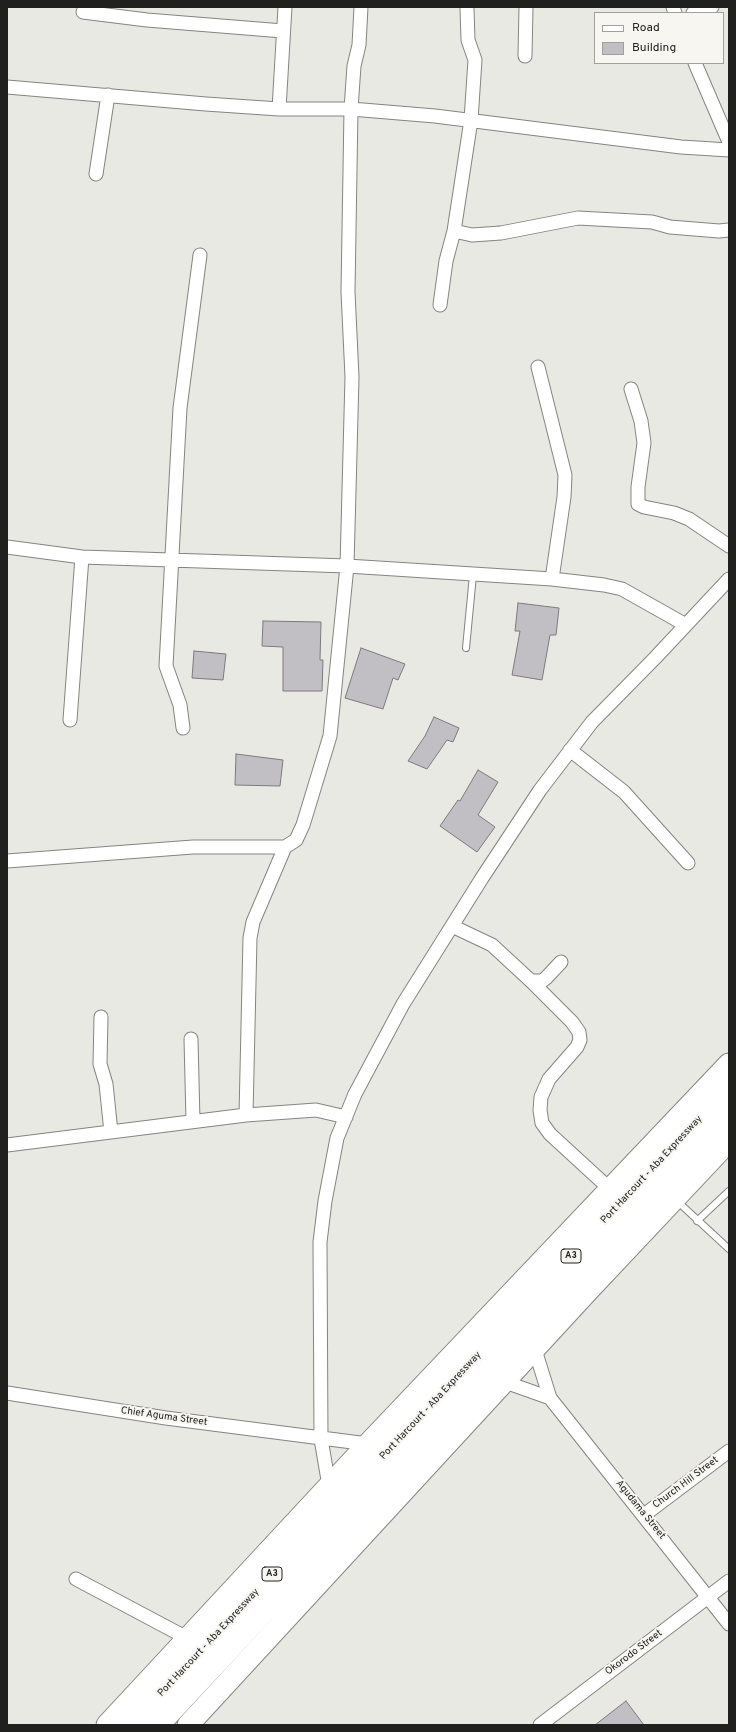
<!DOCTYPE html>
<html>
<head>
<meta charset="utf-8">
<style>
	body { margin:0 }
	#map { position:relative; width:736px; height:1732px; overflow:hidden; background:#e9e9e4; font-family:Overpass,sans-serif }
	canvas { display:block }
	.frame { position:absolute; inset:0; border:8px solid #20201f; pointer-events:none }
	.legend { position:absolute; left:594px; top:12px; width:130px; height:52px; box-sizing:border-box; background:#f7f6f1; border:1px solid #a1a09d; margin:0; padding:5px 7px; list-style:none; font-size:12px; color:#20201f }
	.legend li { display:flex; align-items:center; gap:8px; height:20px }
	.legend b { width:20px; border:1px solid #a1a09d }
</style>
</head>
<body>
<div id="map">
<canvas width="736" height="1732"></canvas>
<div class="frame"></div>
<ul class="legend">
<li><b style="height:5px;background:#fff"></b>Road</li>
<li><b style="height:11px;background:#c1bfc3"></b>Building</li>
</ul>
</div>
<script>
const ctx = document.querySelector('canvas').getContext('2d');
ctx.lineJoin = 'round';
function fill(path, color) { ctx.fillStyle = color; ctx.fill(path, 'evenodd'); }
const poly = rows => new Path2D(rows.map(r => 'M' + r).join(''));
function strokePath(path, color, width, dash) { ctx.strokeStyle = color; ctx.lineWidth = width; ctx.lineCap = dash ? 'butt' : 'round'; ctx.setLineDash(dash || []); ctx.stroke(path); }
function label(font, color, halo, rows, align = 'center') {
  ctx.font = font + ' Overpass,sans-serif'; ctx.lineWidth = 4; ctx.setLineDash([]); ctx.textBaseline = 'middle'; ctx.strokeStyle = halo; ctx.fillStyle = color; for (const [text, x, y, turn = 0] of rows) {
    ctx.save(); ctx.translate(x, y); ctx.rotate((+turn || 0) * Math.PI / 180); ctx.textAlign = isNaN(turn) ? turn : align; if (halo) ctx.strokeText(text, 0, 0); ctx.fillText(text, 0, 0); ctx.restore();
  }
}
const building = poly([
	[518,603,559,608,556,635,550,635,542,680,512,675,520,631,515,631,518,603],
	[263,621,321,622,320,660,323,660,322,691,283,691,283,647,262,646,263,621],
	[361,648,405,664,398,680,393,678,383,709,345,698,361,648],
	[194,651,226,654,223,680,192,678,194,651],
	[434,717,459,728,453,742,447,740,427,769,408,761,425,736,434,717],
	[236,754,283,760,280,786,235,785,236,754],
	[478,770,498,782,478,815,495,827,477,852,440,826,458,800,460,801,478,770],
	[626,1701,644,1725,595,1725,626,1701]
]);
const lane = poly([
	[466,648,473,575],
	[677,1201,729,1249],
	[697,1221,729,1191]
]);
const street = poly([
	[673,7,675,13],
	[83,12,147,20,283,31],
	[693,13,712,7],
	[525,56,526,7],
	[695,63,729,142],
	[7,87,206,104,279,109,351,109,435,116,681,147,729,150],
	[279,109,285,7],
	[96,174,108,95],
	[454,231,472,235,501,233,578,218,652,222,670,227,719,231,729,230],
	[440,305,446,261,454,231,471,120,475,60,468,40,467,9],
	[538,367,565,475,564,497,552,579],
	[631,389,641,421,644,443,638,487,638,504,644,507,674,513,689,519,729,546],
	[7,547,82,557,347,566,552,579,604,585,622,589,686,625],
	[70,720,82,557],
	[183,728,180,705,166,666,180,408,200,255],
	[570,750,624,792,688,863],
	[7,861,193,847,285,847,296,840,303,825,330,736,347,566,352,377,348,292,351,109,354,66,359,45,361,7],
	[452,926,492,945,531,981,542,981,546,978,561,962],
	[531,981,572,1022,579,1032,580,1040,577,1047,549,1079,541,1097,540,1110,542,1123,550,1134,611,1190],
	[101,1017,100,1064,106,1084,111,1132],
	[191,1039,193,1121],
	[246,1115,250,938,253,922,285,847],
	[7,1145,246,1115,316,1110,346,1117],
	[535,1350,550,1398,729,1624],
	[505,1382,550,1398],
	[7,1393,166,1418,368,1444],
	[329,1486,321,1439,320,1242,325,1201,337,1138,355,1094,403,1004,482,878,540,790,592,722,655,658,729,579],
	[644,1515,729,1451],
	[76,1579,187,1638],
	[540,1725,729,1581]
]);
const primary = poly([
	[107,1725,368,1444,729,1064],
	[188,1725,587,1292,729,1141]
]);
const highway = poly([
	[133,1725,729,1088],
	[158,1725,729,1114]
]);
const shields = [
	[571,1256,20],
	[272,1574,20]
];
const shieldNames = [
	["A3",571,1256],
	["A3",272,1574]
];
const streetNames = [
	["Port Harcourt - Aba Expressway",652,1170,-47],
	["Port Harcourt - Aba Expressway",431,1406,-47],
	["Chief Aguma Street",164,1417,8],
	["Church Hill Street",686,1483,-37],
	["Agudama Street",640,1510,51],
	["Port Harcourt - Aba Expressway",209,1643,-47],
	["Okorodo Street",634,1653,-37]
];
fill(building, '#c1bfc3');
strokePath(building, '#7c7a7e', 1);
strokePath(lane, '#848480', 8);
strokePath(street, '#848480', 15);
strokePath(primary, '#848480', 23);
strokePath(highway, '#848480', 24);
strokePath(lane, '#fff', 6);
strokePath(street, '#fff', 13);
strokePath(primary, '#fff', 21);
strokePath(highway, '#fff', 22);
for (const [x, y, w] of shields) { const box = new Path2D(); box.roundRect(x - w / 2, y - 7, w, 14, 3); ctx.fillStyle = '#f7f6f1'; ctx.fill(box); strokePath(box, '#20201f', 1); }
label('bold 9px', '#20201f', null, shieldNames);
label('10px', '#20201f', '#f7f6f1', streetNames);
</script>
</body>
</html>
